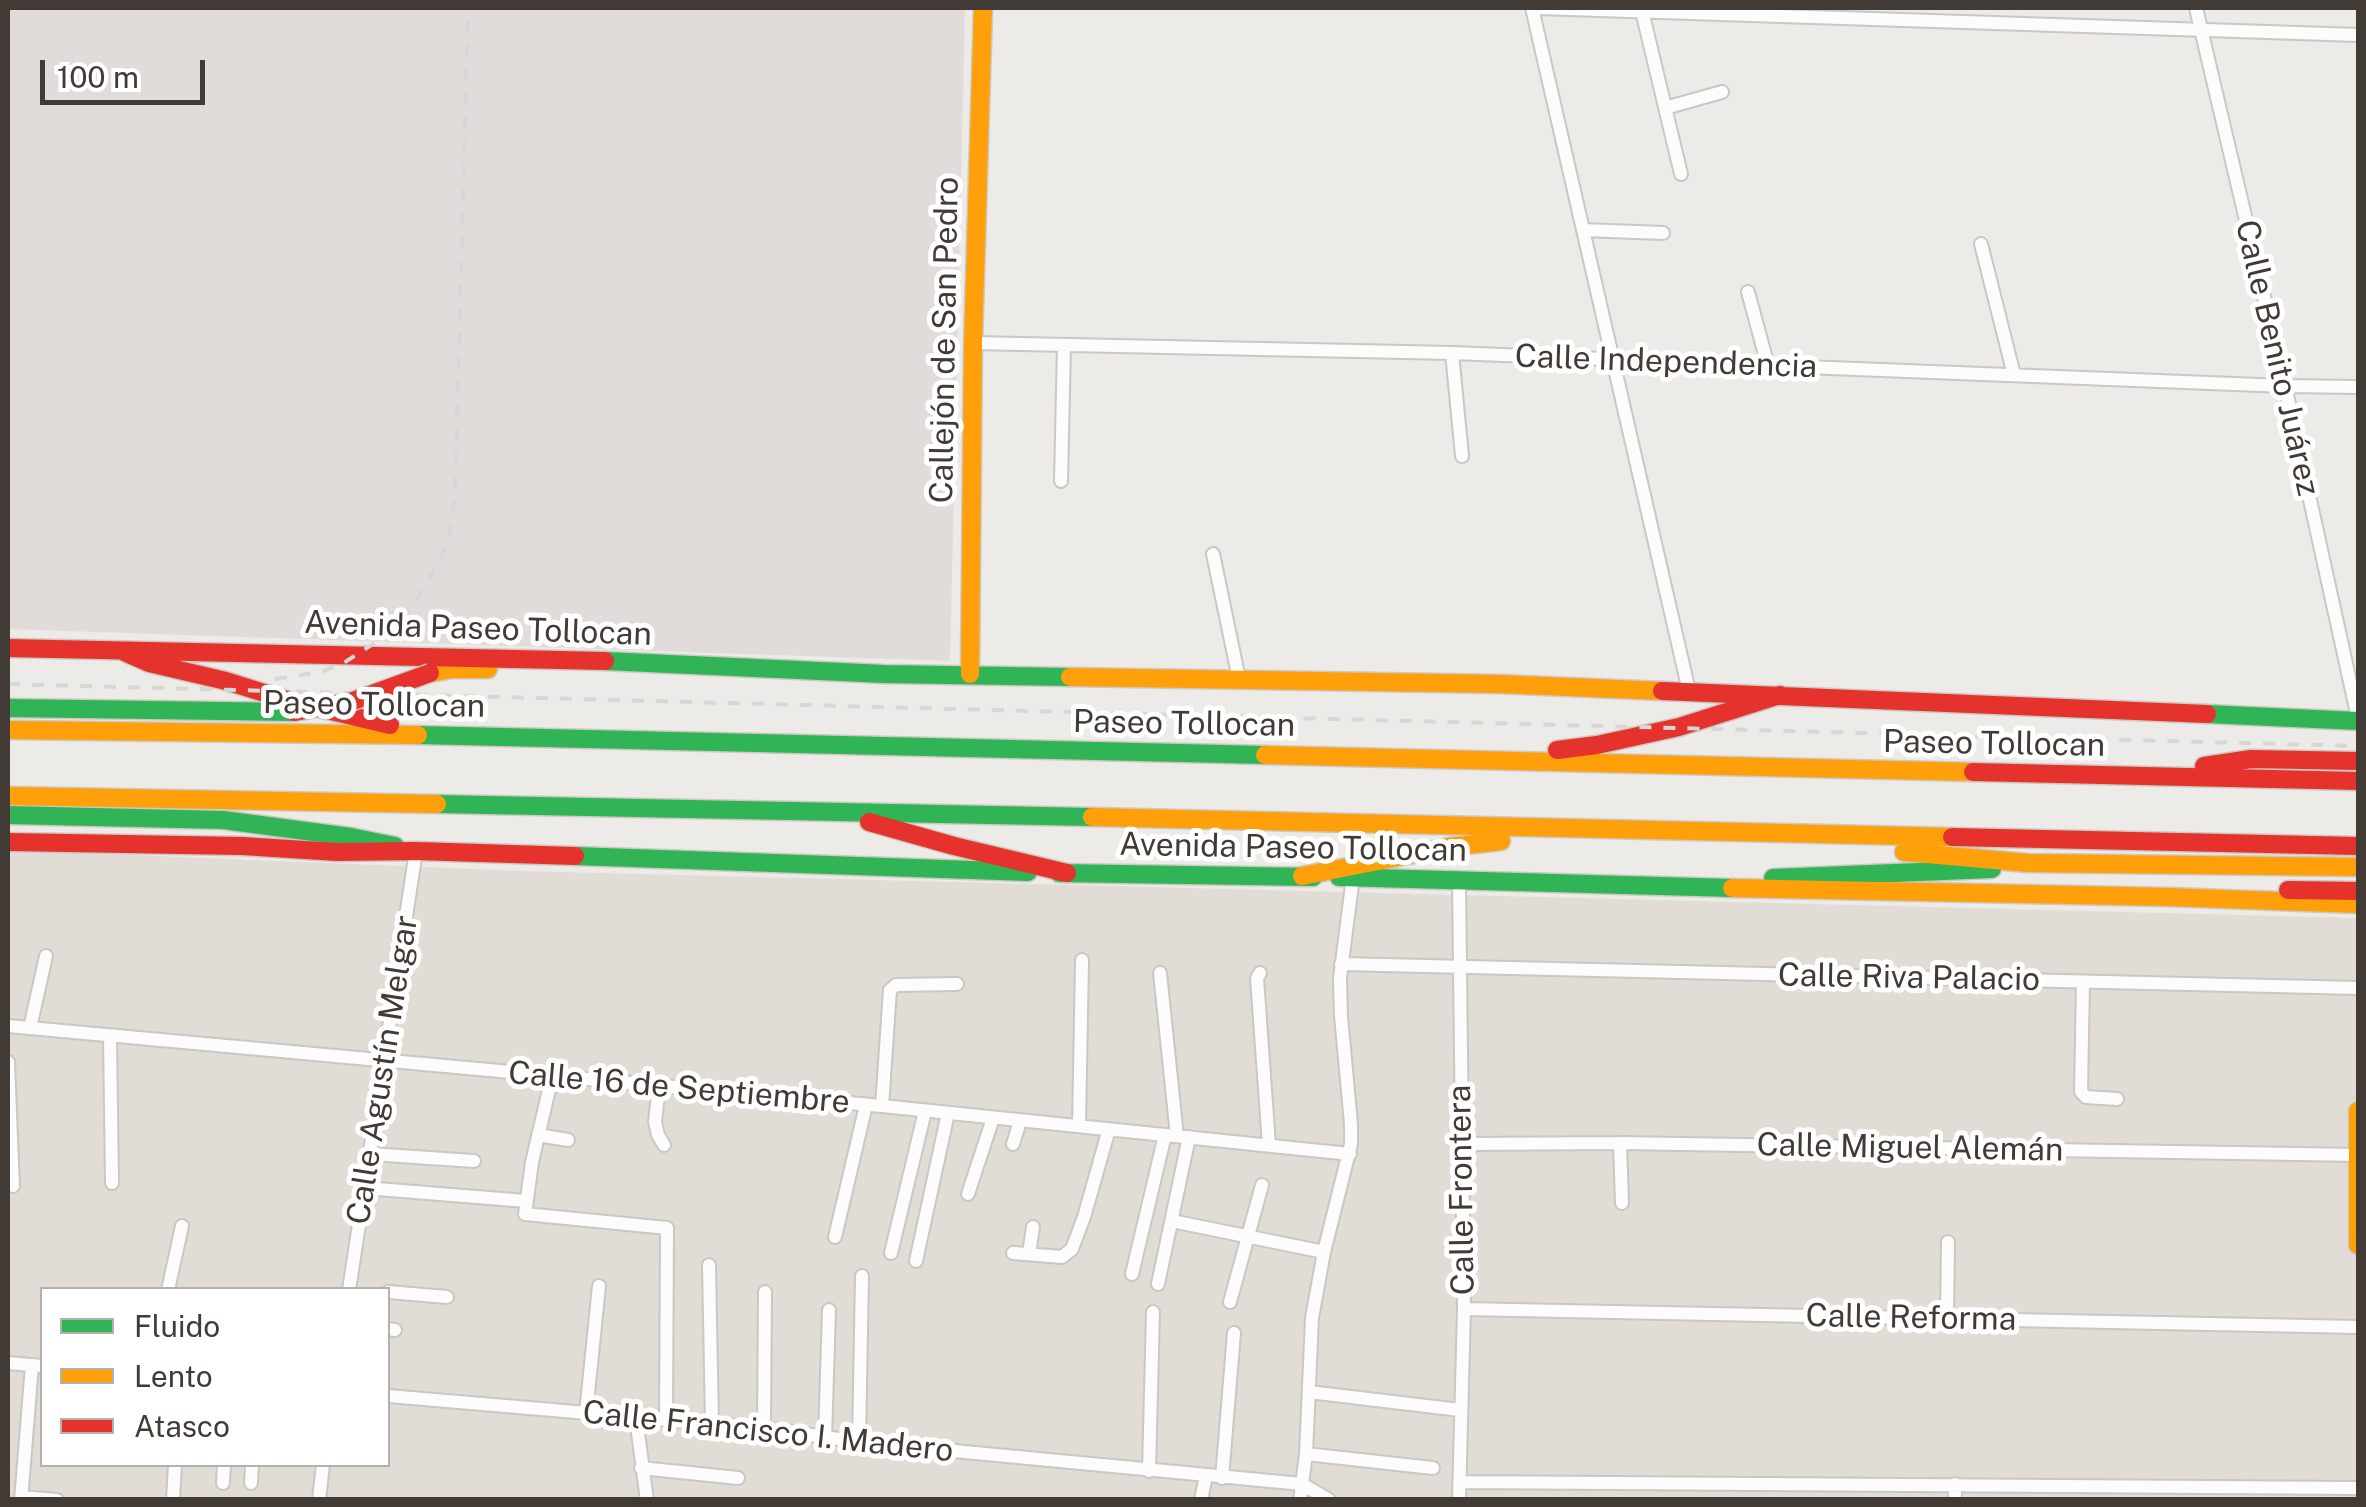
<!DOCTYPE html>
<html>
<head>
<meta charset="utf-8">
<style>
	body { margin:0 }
	#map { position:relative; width:2366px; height:1507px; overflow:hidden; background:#edebe8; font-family:"Public Sans",sans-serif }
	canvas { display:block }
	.frame { position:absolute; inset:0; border:10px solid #423b35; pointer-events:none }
	.legend { position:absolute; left:40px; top:1287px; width:350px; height:180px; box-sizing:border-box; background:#fff; border:2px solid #b3b1ae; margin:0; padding:12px 18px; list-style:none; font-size:30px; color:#423b35 }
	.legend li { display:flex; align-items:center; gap:20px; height:50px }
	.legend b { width:50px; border:2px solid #b3b1ae }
	.scale { position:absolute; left:40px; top:60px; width:165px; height:45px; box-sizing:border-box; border:5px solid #423b35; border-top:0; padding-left:12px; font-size:30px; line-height:35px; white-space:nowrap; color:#423b35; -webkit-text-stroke:8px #fff; paint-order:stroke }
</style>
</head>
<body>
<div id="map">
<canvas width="2366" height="1507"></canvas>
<div class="frame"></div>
<ul class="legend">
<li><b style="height:12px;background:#30b455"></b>Fluido</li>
<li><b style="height:12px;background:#ff9f0a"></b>Lento</li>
<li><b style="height:12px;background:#e5322d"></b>Atasco</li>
</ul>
<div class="scale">100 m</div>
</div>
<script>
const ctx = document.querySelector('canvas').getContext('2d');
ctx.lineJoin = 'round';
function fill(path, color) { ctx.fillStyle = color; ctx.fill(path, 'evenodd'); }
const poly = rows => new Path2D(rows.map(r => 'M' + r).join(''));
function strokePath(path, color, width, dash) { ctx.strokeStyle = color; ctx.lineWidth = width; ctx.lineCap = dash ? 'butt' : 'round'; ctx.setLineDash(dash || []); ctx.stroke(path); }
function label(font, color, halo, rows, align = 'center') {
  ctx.font = font + ' "Public Sans",sans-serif'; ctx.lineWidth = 10; ctx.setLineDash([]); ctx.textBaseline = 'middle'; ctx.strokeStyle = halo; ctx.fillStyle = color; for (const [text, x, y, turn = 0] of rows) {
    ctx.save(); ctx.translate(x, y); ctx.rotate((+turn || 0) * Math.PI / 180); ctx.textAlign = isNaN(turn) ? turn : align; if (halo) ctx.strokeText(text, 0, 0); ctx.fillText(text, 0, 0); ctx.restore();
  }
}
const residential = poly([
	[8,850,523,871,2358,918,2358,1499,8,1500],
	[42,1290,388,1290,388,1464,42,1464]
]);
const industrial = poly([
	[8,8,965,8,950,661,8,629]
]);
const street = poly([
	[1532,8,1689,691],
	[1538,8,2358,35],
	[2196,8,2285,386,2356,709],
	[1642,11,1681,174],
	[1665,108,1722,92],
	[1583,230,1663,233],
	[1981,244,2014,375],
	[1748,292,1768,366],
	[973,343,1452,353,2285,386,2358,387],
	[1452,353,1462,456],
	[1061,481,1064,345],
	[1213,554,1239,679],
	[1459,881,1464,1309,1459,1500],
	[1341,964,2358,988],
	[1160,973,1177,1136],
	[1260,973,1257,978,1269,1145],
	[2083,982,2081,1092,2086,1097,2117,1099],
	[8,1026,882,1106,1350,1154],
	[30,1028,46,956],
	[110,1036,112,1183],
	[8,1062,13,1186],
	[552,1077,532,1162,525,1214,667,1228,666,1420],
	[659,1086,655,1122,658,1135,664,1145],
	[882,1106,890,990,896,985,957,984],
	[1079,1126,1082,960],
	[538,1135,568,1140],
	[1620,1143,1622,1203],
	[1013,1144,1020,1121],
	[1462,1144,1620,1143,2358,1155],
	[370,1154,474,1161],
	[365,1188,526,1201],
	[968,1194,993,1118],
	[1172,1221,1324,1252],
	[835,1237,866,1105],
	[891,1253,925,1111],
	[1013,1253,1062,1257,1072,1249,1084,1217,1109,1129],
	[1029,1254,1033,1227],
	[916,1261,948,1113],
	[709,1265,712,1424],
	[1132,1274,1165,1135],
	[1158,1284,1189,1137],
	[168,1290,182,1226],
	[349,1290,416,851],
	[388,1292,447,1297],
	[1230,1302,1262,1185],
	[1464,1309,2358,1327],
	[1947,1318,1948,1242],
	[388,1329,395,1330],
	[8,1363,42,1366],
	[1309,1392,1460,1410],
	[388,1396,764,1428,859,1442,1302,1484,1329,1500],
	[586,1413,599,1286],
	[636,1418,647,1500],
	[764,1428,765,1292],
	[825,1438,829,1310],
	[859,1442,862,1276],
	[1306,1454,1433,1468],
	[641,1468,738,1478],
	[1149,1471,1153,1312],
	[1222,1478,1234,1333],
	[1459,1482,2358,1488],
	[223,1483,224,1464],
	[251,1483,252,1464],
	[21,1497,57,1500],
	[21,1500,32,1365],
	[173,1500,175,1464],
	[319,1500,323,1464],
	[1201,1500,1206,1476],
	[1300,1500,1306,1454,1312,1318,1324,1252,1351,1144,1351,1124,1341,1016,1340,978,1353,877],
	[1955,1500,1955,1484]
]);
const fast = poly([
	[605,661,884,674,1070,677],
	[8,708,295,712],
	[2207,714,2358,721],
	[418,735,1265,755],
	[437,804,1092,817],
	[8,815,223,820,351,837,395,846],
	[575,856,1028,872],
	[1059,873,1313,877],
	[1339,877,1732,888],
	[1773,878,1992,869]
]);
const slow = poly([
	[430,673,452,669,488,669],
	[970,674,973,343,983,8],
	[1070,677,1499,684,1662,691],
	[8,730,418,735],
	[1265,755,1973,772],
	[8,796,437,804],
	[1092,817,1952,837],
	[1904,852,2028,863,2358,867],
	[1302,876,1449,847,1501,841],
	[1732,888,2169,897,2358,904],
	[2358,1111,2358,1245]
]);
const jam = poly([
	[8,648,605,661],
	[122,651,149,663,226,681,293,702,390,725],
	[1662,691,2207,714],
	[1557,750,1597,745,1679,727,1780,695],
	[2204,766,2251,759,2358,761],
	[1973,772,2358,781],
	[869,822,954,846,1067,873],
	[1952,837,2358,846],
	[8,842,242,846,337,852,416,851,575,856],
	[2288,890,2358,891]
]);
const rail = poly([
	[275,679,321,672,342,664,376,642,407,612,418,597,441,558,449,538,455,497,468,8],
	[8,684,2358,746]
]);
const jamBridge = poly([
	[295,712,353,701,430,673]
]);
const streetNames = [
	["Callejón de San Pedro",945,340,-89],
	["Calle Benito Juárez",2277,358,77],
	["Calle Independencia",1666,362,2],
	["Avenida Paseo Tollocan",478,629,2],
	["Paseo Tollocan",374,705,1],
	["Paseo Tollocan",1184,724,1],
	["Paseo Tollocan",1994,744,1],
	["Avenida Paseo Tollocan",1293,848,1],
	["Calle Riva Palacio",1909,978,1],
	["Calle Agustín Melgar",383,1070,-81],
	["Calle 16 de Septiembre",679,1088,5],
	["Calle Miguel Alemán",1910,1148,1],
	["Calle Frontera",1462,1190,-91],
	["Calle Reforma",1911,1318,1],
	["Calle Francisco I. Madero",768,1432,6]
];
fill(residential, '#e1dcd5');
fill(industrial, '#e1dcd9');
strokePath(street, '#cac7c4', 16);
strokePath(fast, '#cdc8c1', 21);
strokePath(slow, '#cdc8c1', 21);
strokePath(jam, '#cdc8c1', 21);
strokePath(street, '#fcfcfc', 12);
strokePath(fast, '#30b455', 18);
strokePath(slow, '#ff9f0a', 18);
strokePath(jam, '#e5322d', 18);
strokePath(rail, '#d8d7d7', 4, [12, 12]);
strokePath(jamBridge, '#cdc8c1', 21, []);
strokePath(jamBridge, '#e5322d', 18);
label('32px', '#423b35', '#fff', streetNames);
</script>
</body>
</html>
